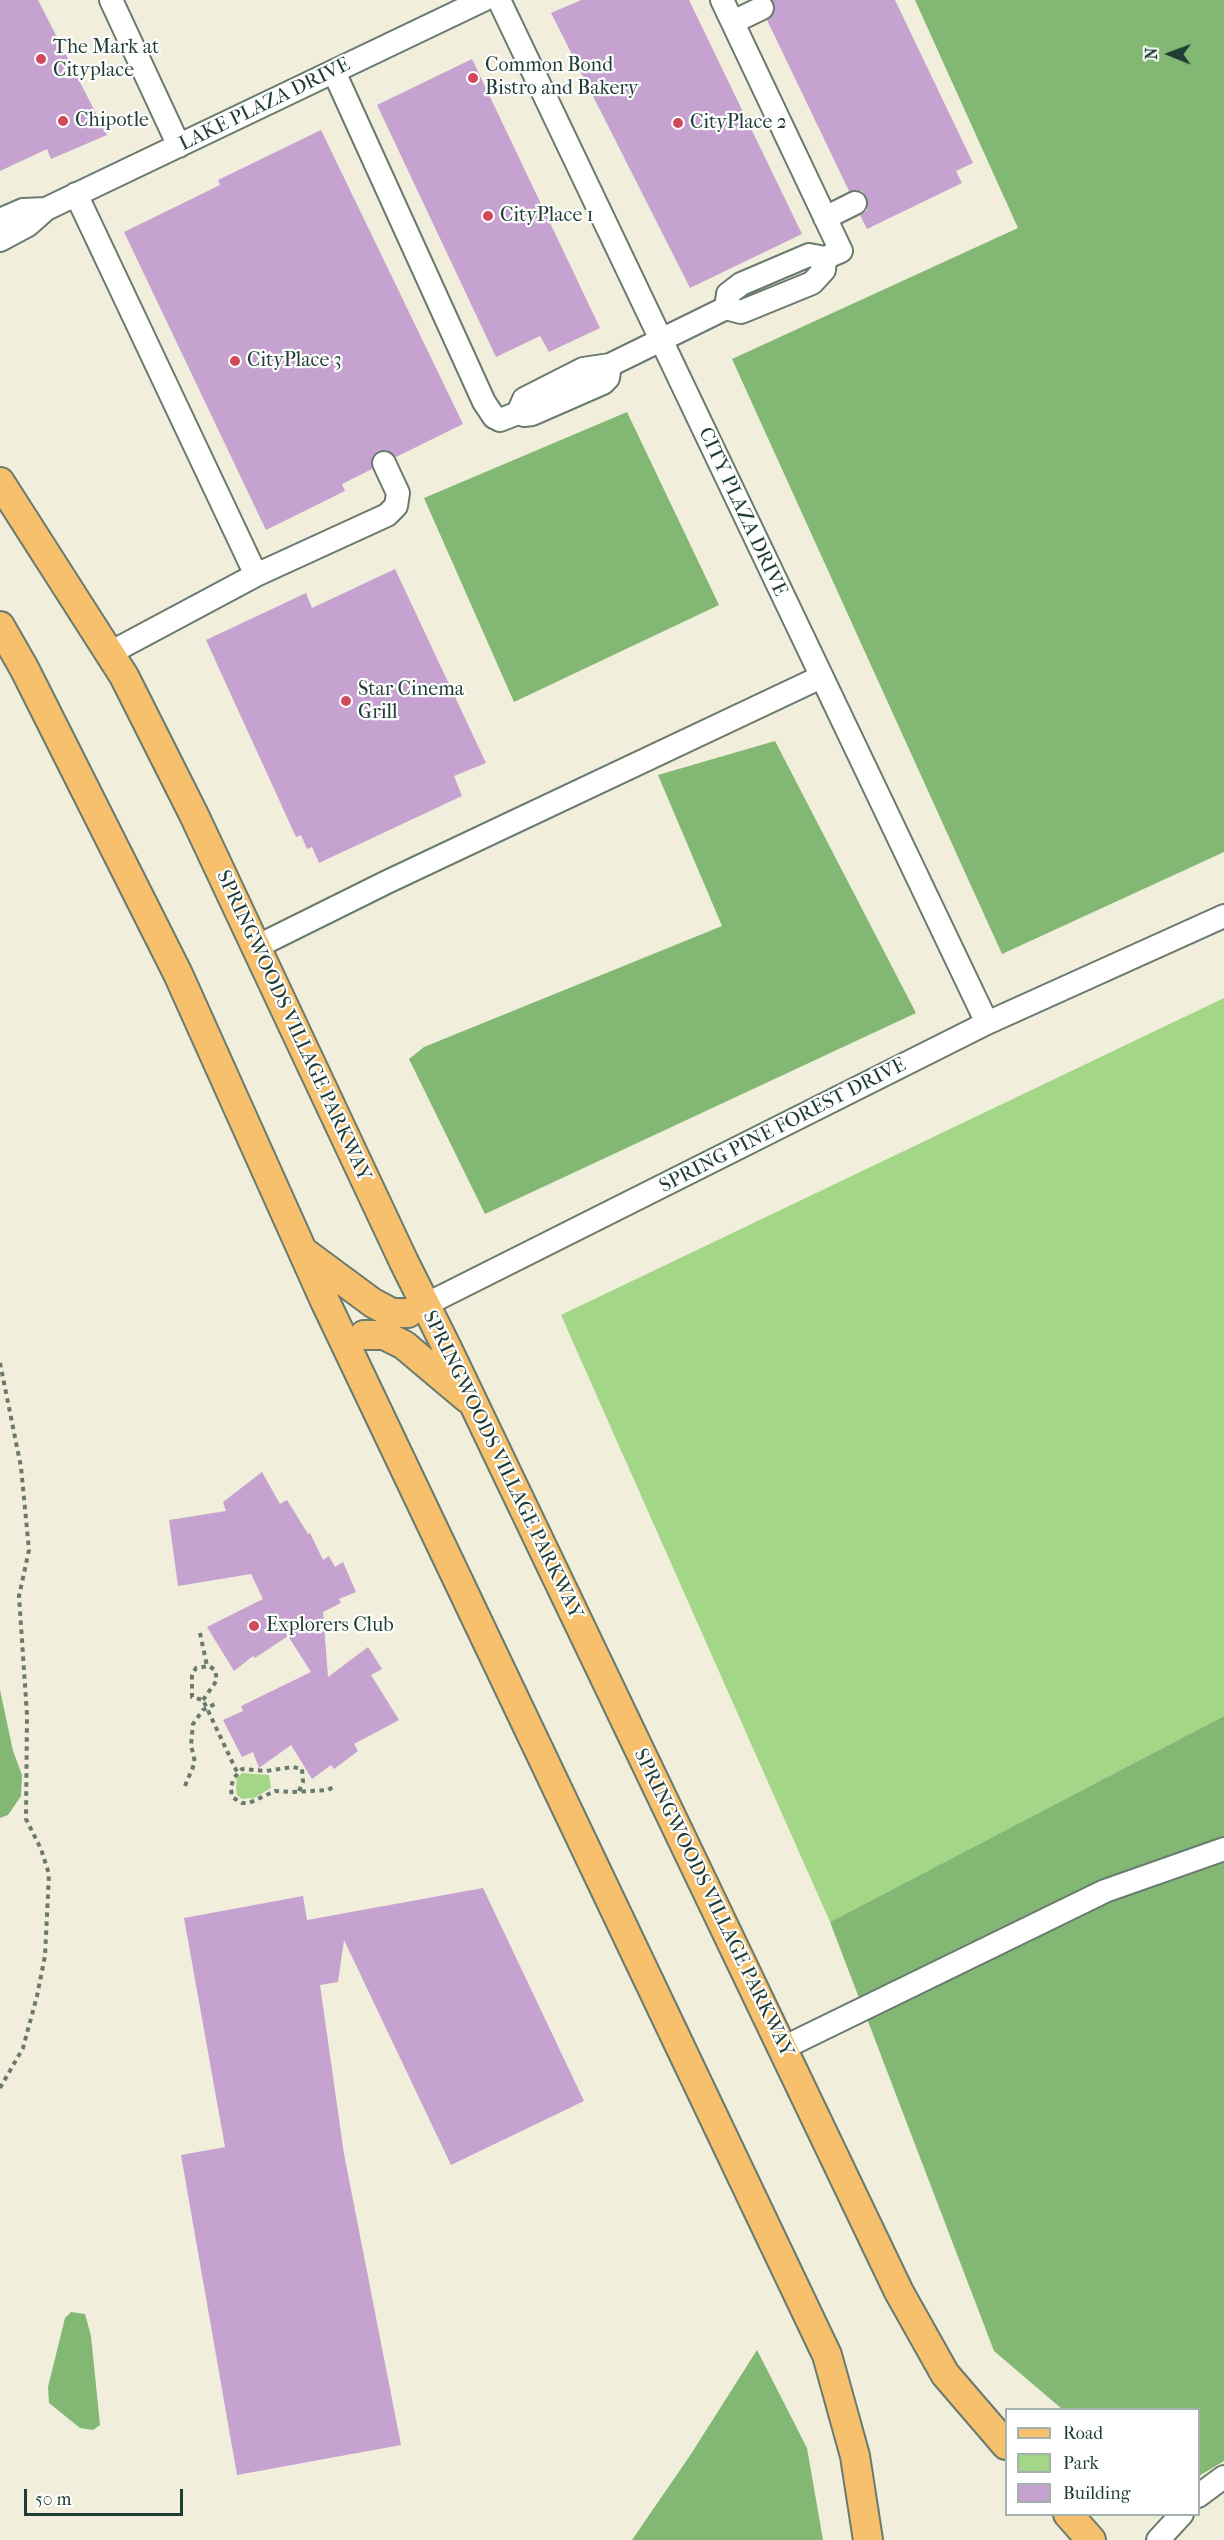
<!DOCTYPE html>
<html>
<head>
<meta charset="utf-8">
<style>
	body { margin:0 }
	#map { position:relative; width:1224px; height:2540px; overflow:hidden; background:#f1eedb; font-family:"IM FELL French Canon",serif }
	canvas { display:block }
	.legend { position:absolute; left:1005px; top:2408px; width:195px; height:108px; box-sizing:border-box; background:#fff; border:2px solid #a5b1ae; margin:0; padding:8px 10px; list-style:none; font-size:18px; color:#1f3d34 }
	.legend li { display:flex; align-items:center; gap:12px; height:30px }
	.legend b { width:30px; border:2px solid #a5b1ae }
	.north { position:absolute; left:1140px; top:24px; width:60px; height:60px; -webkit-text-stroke:4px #fff; paint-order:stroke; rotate:271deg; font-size:16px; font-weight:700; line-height:24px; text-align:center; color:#1f3d34 }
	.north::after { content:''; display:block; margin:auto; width:21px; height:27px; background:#1f3d34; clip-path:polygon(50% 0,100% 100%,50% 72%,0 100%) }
	.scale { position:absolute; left:24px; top:2489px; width:159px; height:27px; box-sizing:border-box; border:3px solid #1f3d34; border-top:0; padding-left:8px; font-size:18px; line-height:21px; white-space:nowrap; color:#1f3d34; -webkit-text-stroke:4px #fff; paint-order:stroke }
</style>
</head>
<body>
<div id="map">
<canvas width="1224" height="2540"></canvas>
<ul class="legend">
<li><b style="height:8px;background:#f7c06c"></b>Road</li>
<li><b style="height:16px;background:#a3d787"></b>Park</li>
<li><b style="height:16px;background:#c6a2d0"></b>Building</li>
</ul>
<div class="north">N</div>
<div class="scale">50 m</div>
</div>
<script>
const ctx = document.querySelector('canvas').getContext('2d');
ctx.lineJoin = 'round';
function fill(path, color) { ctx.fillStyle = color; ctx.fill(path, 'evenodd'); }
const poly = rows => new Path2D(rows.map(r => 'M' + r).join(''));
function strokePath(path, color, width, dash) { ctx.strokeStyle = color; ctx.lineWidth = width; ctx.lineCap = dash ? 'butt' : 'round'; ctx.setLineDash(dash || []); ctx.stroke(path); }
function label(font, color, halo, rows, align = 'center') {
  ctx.font = font + ' "IM FELL French Canon",serif'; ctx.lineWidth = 4.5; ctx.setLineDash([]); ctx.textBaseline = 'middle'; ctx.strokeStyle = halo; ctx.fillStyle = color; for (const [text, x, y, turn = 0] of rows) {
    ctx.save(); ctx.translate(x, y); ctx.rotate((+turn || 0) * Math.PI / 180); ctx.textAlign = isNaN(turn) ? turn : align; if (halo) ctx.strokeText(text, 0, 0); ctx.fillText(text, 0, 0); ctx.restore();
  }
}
const green = poly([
	[1224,998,1224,1716,830,1922,561,1315],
	[242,1773,269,1775,271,1788,254,1798,242,1799,237,1795,236,1788,237,1778]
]);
const forest = poly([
	[915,0,1224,0,1224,852,1002,954,732,359,1018,228],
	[627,412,719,605,514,702,424,498],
	[775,741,916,1013,485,1214,409,1059,424,1047,722,926,658,775],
	[0,1690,13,1751,22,1775,21,1796,8,1815,0,1818],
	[1224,1716,1224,2461,1199,2476,1198,2410,1062,2409,994,2351,830,1922],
	[71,2312,85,2314,91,2336,100,2425,93,2430,80,2428,49,2403,48,2387,65,2318],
	[757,2350,807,2448,823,2540,632,2540,691,2454]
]);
const building = poly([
	[0,0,38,0,107,135,51,159,47,149,0,171],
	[581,0,689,0,802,234,690,288,551,13],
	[772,0,895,0,973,163,956,171,962,183,867,229,860,215,867,210,867,198,862,191,849,191,767,20,775,10],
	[472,59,600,328,549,352,540,336,496,357,377,105],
	[321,130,463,424,396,457,386,450,378,451,371,461,372,469,342,484,345,491,266,530,124,232,220,185,218,180],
	[395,569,486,763,454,776,462,796,319,863,312,847,307,849,301,835,296,837,206,640,306,593,312,608],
	[262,1472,280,1504,287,1500,308,1534,310,1533,323,1560,329,1556,335,1567,343,1562,356,1592,339,1599,341,1603,323,1612,328,1677,368,1647,382,1669,371,1675,399,1720,354,1744,358,1751,334,1769,331,1765,312,1779,291,1745,259,1768,253,1752,242,1757,223,1720,243,1711,241,1706,311,1672,288,1636,255,1658,253,1656,234,1671,207,1627,263,1599,251,1574,178,1586,169,1520,226,1511,223,1502],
	[483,1888,584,2101,451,2165,344,1940,338,1982,320,1985,344,2154,401,2445,237,2475,181,2155,225,2147,184,1918,303,1896,307,1920]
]);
const path = poly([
	[0,1363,21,1467,29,1550,19,1596,27,1715,26,1819,41,1849,49,1874,45,1956,37,1996,23,2048,0,2088],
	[200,1633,207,1666],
	[203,1700,217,1680,215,1670,209,1666,196,1668,192,1675,192,1697,203,1700,237,1772],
	[185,1786,195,1762,191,1745,193,1724,203,1710,217,1703],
	[299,1791,303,1782,302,1769,293,1767,266,1771,242,1769,233,1779,231,1789,232,1797,242,1803,249,1803,275,1791,292,1792,328,1790,333,1787]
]);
const minor = poly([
	[111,0,179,146],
	[499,0,987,1023],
	[722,0,841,251,825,258],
	[733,22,762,8],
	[334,72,484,402,494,417,500,420,518,413],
	[76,194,256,575],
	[825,218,855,203],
	[0,220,23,210,46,209],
	[0,240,28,225,46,209,483,0],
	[610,365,608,378,603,383,532,414,524,415,518,413,524,399,583,369,610,365,726,308,741,312,812,283,824,270,825,258,809,255,741,284,728,294,726,308],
	[110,653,256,575,387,515,396,506,398,493,384,463],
	[256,947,387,882,821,677],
	[411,1312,987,1023,1224,916],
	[783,2048,1105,1891,1224,1849],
	[1198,2496,1224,2477],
	[1158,2540,1182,2514]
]);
const major = poly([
	[0,482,124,676,194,815,404,1262,447,1348,899,2292,945,2374,1006,2445],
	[0,626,24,668,178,974,324,1299,827,2355,855,2456,868,2540],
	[304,1252,373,1303,392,1313,408,1313],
	[364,1335,384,1335,404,1345,467,1398],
	[1068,2514,1091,2540]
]);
const markers = [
	[41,59,6,"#d1495b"],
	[473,78,6,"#d1495b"],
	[63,121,6,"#d1495b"],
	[678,123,6,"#d1495b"],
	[488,216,6,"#d1495b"],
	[235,361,6,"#d1495b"],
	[346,701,6,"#d1495b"],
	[254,1626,6,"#d1495b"]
];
const poiNames = [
	["The Mark at",53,48],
	["Cityplace",53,71],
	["Common Bond",485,66],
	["Bistro and Bakery",485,89],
	["Chipotle",75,121],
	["CityPlace 2",690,123],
	["CityPlace 1",500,216],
	["CityPlace 3",247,361],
	["Star Cinema",358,690],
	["Grill",358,713],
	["Explorers Club",266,1626]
];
const streetNames = [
	["LAKE PLAZA DRIVE",265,105,-26],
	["CITY PLAZA DRIVE",742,512,65],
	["SPRINGWOODS VILLAGE PARKWAY",293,1026,65],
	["SPRING PINE FOREST DRIVE",783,1126,-27],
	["SPRINGWOODS VILLAGE PARKWAY",502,1465,64],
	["SPRINGWOODS VILLAGE PARKWAY",713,1903,64]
];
fill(green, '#a3d787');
fill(forest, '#82b874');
fill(building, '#c6a2d0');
strokePath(minor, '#687b6e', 26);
strokePath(major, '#687b6e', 32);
strokePath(path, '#687b6e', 4, [4.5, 4.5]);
strokePath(minor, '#fff', 22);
strokePath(major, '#f7c06c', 28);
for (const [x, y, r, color] of markers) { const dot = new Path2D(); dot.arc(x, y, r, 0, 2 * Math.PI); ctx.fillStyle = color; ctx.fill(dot); strokePath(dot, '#fff', 2); }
label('20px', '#1f3d34', '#fff', poiNames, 'left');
label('20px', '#1f3d34', '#fff', streetNames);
</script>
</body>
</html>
